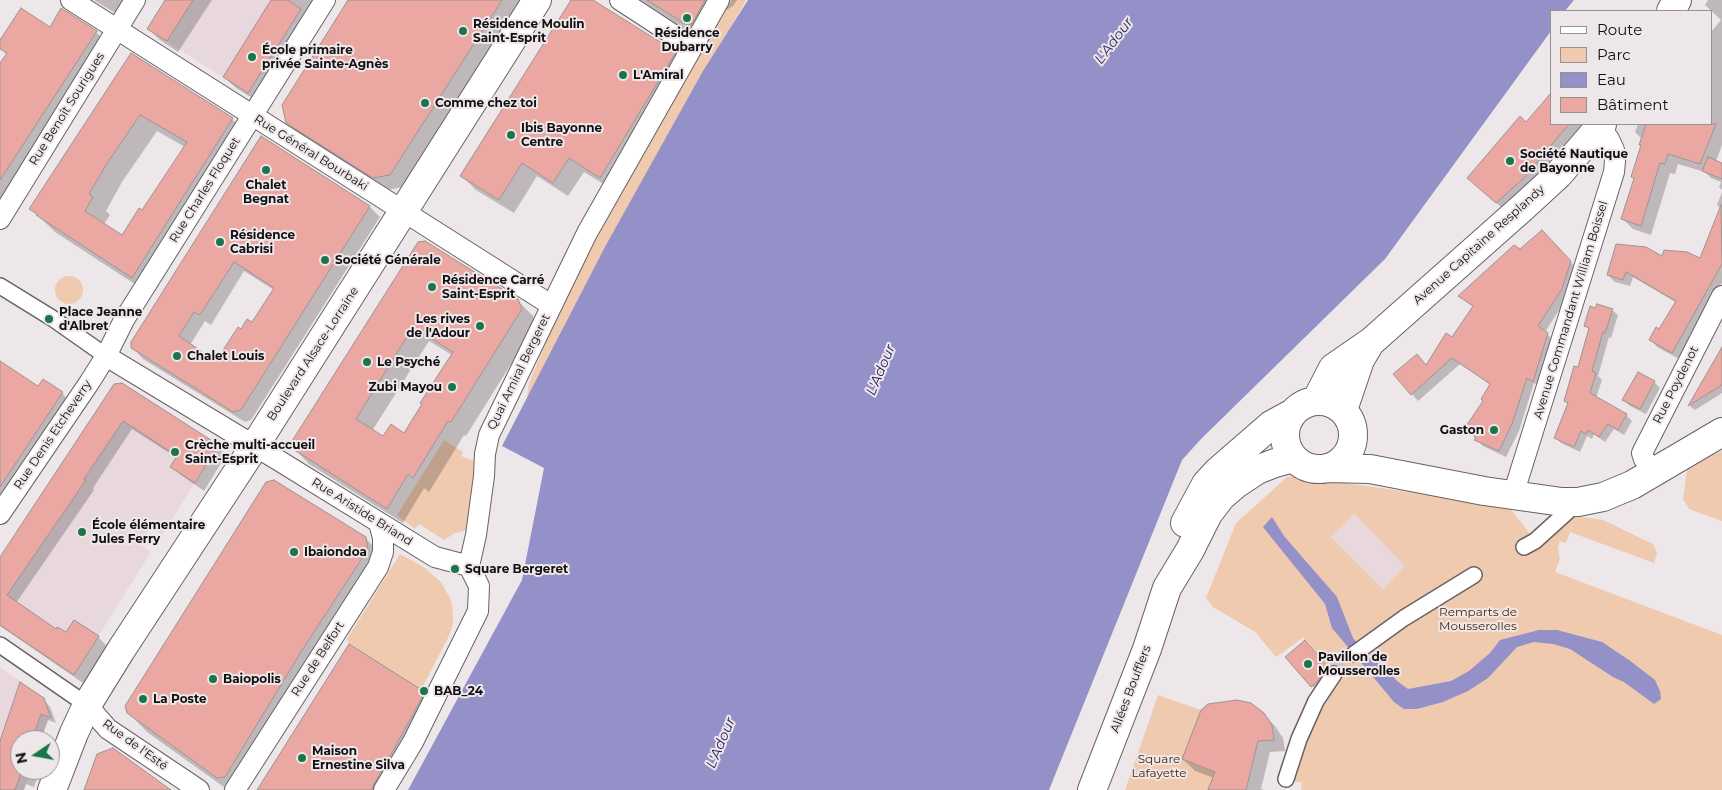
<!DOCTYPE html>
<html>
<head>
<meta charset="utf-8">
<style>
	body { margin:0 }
	#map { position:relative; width:1722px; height:790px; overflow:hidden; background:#eee7ea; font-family:Montserrat,sans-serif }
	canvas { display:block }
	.legend { position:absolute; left:1550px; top:10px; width:162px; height:115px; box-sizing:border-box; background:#eee7ea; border:1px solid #969193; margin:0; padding:6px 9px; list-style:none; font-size:15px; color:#120f10 }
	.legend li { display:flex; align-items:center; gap:10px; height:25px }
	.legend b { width:25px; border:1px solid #969193 }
	.north { position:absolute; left:10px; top:730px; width:50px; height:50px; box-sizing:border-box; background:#eee7ea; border:1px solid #969193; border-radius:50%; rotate:258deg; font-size:14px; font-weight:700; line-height:20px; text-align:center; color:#120f10 }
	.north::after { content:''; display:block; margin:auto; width:18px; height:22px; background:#1c7549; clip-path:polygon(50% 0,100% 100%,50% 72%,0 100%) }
</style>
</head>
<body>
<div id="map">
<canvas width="1722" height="790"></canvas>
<ul class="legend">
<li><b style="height:6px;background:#fff"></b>Route</li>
<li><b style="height:14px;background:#efcaaf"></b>Parc</li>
<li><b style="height:14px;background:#9391c8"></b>Eau</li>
<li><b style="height:14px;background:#eba7a1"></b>Bâtiment</li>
</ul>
<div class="north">N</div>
</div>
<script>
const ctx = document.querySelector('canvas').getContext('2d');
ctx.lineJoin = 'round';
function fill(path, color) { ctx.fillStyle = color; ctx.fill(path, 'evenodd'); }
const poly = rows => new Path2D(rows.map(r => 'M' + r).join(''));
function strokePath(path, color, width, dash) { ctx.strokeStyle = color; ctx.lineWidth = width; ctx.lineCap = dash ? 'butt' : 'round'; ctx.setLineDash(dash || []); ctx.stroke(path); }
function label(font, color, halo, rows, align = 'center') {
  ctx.font = font + ' Montserrat,sans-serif'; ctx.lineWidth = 4; ctx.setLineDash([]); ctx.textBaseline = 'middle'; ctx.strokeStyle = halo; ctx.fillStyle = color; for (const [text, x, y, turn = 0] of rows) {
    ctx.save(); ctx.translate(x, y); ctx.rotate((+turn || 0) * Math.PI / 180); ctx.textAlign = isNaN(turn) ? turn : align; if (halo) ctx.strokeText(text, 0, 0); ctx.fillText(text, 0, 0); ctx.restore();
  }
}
const built = poly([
	[165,0,288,0,301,9,248,93,147,29],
	[122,383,214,442,216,449,162,535,150,528,140,544,151,552,74,675,0,625,0,557],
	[1353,514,1406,566,1383,589,1331,537],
	[0,667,44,698,50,715,41,740,20,740,20,770,31,770,24,790,0,790]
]);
const green = poly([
	[732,0,746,0,527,398,529,383,549,335,589,252,649,143],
	'55 290a14 14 0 1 1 28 0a14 14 0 1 1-28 0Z',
	[444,440,463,452,461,456,479,463,472,529,455,533,444,540,419,524,415,529,397,515],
	[1722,451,1722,521,1689,509,1683,499,1687,470,1701,459],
	[1296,476,1508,506,1535,540,1569,515,1603,520,1653,544,1657,553,1654,563,1570,532,1566,543,1560,541,1558,547,1560,559,1555,572,1722,635,1722,790,1301,790,1302,783,1289,780,1318,707,1337,678,1304,637,1276,657,1255,632,1213,607,1206,598,1236,523,1287,477],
	[1354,514,1405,566,1383,589,1331,537],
	[400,554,425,568,441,582,451,600,453,612,453,623,450,634,421,690,349,644,347,639],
	[1158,695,1201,710,1215,772,1208,790,1125,790]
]);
const water = poly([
	[748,0,1574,0,1565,11,1551,11,1551,31,1385,259,1202,438,1182,460,1049,790,408,790,522,580,544,468,502,446,606,245,703,71],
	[1272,517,1284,536,1337,597,1353,638,1369,658,1377,659,1397,681,1408,689,1451,681,1469,671,1490,653,1500,640,1539,630,1557,630,1602,642,1629,660,1655,680,1660,691,1661,699,1654,704,1624,682,1613,677,1570,649,1553,644,1534,642,1517,647,1488,678,1468,691,1443,702,1417,709,1404,709,1394,702,1332,628,1325,604,1263,527]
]);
const shadow = poly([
	[94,0,138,0,125,19],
	[167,0,212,0,178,52,160,40,148,28],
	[272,0,314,0,260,103,236,88,224,77],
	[350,0,523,0,403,187,387,190,301,135,287,122],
	[573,0,591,0,675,53,689,68,615,191,584,172,568,196,537,176,514,213,476,190,462,176],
	[639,0,737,0,733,6,725,11,709,41,705,42],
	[1708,0,1722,0,1722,145,1716,161,1722,164,1722,190,1719,187,1721,182,1711,178,1705,172,1678,164,1675,174,1670,173,1651,235,1633,229,1622,218,1635,179,1642,146,1642,139,1635,132,1638,124,1711,124,1711,32,1721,20,1705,5],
	[50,28,96,32,110,46,0,215,0,66,7,55,0,48,0,43],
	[131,54,232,119,249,136,150,294,55,232,31,209],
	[157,131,185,147,142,212,122,236,104,224,110,215,106,211,122,182],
	[1526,124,1589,124,1508,213,1480,189],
	[262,138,370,207,380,217,251,420,245,422,143,359,133,348],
	[244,271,274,290,253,324,241,331,217,362,190,345,205,321,211,325],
	[1722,192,1722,283,1679,359,1657,347,1651,340,1660,330,1677,303,1633,277,1630,286,1615,282,1608,275,1662,258,1701,259,1721,209,1717,205],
	[1549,238,1577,269,1568,296,1545,332,1554,341,1540,387,1534,383,1519,431,1506,457,1483,446,1466,429,1485,401,1491,385,1460,364,1418,401,1412,394,1426,366,1452,339,1474,307,1460,296,1520,251],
	[419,244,517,300,533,316,536,324,466,436,464,435,429,492,424,488,403,523,309,464,294,448],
	[429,341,452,355,404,434,383,438,372,431],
	[1612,310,1618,315,1611,338,1609,337,1598,376,1602,380,1596,398,1626,415,1632,421,1624,435,1614,429,1605,442,1594,434,1592,439,1587,436,1580,452,1561,443,1555,437,1569,405,1565,401,1578,369,1590,330,1586,326],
	[1722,351,1722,393,1695,410,1690,406],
	[0,362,39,388,44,381,62,393,72,404,0,512],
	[1654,382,1660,388,1646,414,1630,406,1624,400],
	[115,385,214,443,223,452,224,458,204,491,181,475,172,466,177,458,132,429,93,488,94,490,16,603,57,631,67,634,98,637,107,646,83,683,0,626,0,560],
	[365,538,384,557,320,672,247,790,228,790,147,732,128,712],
	[1311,648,1333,674,1318,692,1312,686],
	[424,693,440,709,395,790,259,790],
	[43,699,50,707,56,723,48,720,41,740,20,740,20,770,40,770,34,787,26,784,24,790,0,790,0,745],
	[1263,714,1275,726,1283,738,1285,751,1270,752,1261,789,1265,790,1210,790,1214,778,1195,771,1183,759]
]);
const building = poly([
	[165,0,193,0,167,41,147,29,165,0],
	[271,0,288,0,301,9,248,93,223,77,271,0],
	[348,0,502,0,390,175,373,178,286,123,282,105,348,0],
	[571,0,593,0,676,52,600,178,569,158,553,183,522,163,499,200,460,176,571,0],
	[647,0,705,0,692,24,687,25,647,0],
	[21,8,50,27,61,8,97,31,0,180,0,63,7,53,0,49,0,40,21,8],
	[131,53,233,118,132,278,36,215,37,214,29,209,131,53],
	[140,115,187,142,142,210,139,208,122,235,85,211,93,197,89,194,106,165,140,115],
	[1551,93,1551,124,1569,124,1524,178,1496,203,1467,178,1520,116,1526,122,1551,93],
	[1646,124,1716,124,1700,164,1668,154,1665,164,1660,163,1641,226,1621,219,1634,178,1631,177,1641,145,1639,145,1646,124],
	[261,136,370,206,241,410,233,412,131,348,131,342,261,136],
	[234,262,274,288,252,322,247,319,241,329,238,327,216,361,179,336,194,312,200,315,234,262],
	[1708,157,1722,163,1722,179,1702,171,1708,157],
	[1721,205,1722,264,1672,353,1649,340,1656,327,1659,329,1676,301,1626,272,1623,280,1607,275,1616,244,1646,247,1662,256,1664,250,1687,252,1700,258,1721,205],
	[1542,230,1571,261,1562,289,1538,326,1548,333,1533,382,1527,378,1512,424,1499,451,1474,440,1476,437,1464,429,1483,401,1481,399,1490,384,1452,358,1411,395,1393,374,1417,354,1426,365,1446,333,1452,337,1473,306,1458,296,1514,245,1520,249,1542,230],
	[425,241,518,299,522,309,451,422,448,421,413,478,408,474,387,509,293,449,292,441,418,242,425,241],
	[413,327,453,352,420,403,422,404,404,433,391,424,383,436,356,419,413,327],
	[1597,304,1613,309,1605,333,1603,332,1592,371,1596,373,1590,393,1627,414,1618,430,1608,424,1599,437,1588,430,1586,434,1581,431,1574,447,1554,438,1568,403,1564,401,1574,366,1578,367,1589,328,1584,326,1590,306,1595,308,1597,304],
	[1722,347,1722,385,1688,406,1722,347],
	[0,361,38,386,43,379,63,392,0,487,0,361],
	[1638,372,1655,381,1640,409,1622,400,1638,372],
	[122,383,214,442,216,449,195,483,170,467,177,456,123,421,84,479,86,480,7,595,56,629,57,627,66,632,74,620,99,636,74,675,0,625,0,557,114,384,122,383],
	[274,480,366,537,368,549,301,652,225,777,217,778,127,713,125,706,266,482,274,480],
	[1305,640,1328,667,1319,680,1311,687,1285,657,1305,640],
	[349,644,425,692,393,751,374,784,372,790,257,790,349,644],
	[20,682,44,698,51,718,41,714,32,740,20,740,20,776,15,790,0,790,0,741,20,682],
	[1237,700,1251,703,1264,713,1272,725,1274,740,1258,741,1246,790,1208,790,1215,772,1182,759,1201,710,1208,704,1237,700],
	[113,748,171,790,84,790,97,754,113,748]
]);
const pedestrianTunnel = poly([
	[1334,674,1354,654]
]);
const pedestrian = poly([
	[0,286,52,318,106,356],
	[1524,547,1535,541,1577,503],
	[0,645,87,705],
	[1354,654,1404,618,1474,575],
	[1286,779,1299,739,1316,701,1334,674]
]);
const minor = poly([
	[71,0,551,305],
	[620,0,692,47],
	[0,219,135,0],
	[106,356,278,460,435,557,469,566],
	[1656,473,1644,459,1642,453,1722,296],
	[1513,495,1614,172,1615,161,1614,150,1609,139,1600,127],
	[0,514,89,383,106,356,124,320,325,0],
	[87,705,108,729,199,790],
	[235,790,378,567,383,552,383,538,379,523],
	[384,790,413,742,478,611,479,586,469,566,476,535,484,476,485,454,489,435,587,233,719,0]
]);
const secondary = poly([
	[1671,11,1677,0],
	[1316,401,1333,368,1372,341,1522,208,1558,175,1602,124],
	'1285 435a34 34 0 1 1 68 0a34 34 0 1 1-68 0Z',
	[1343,410,1360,360,1370,343],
	[1327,468,1370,469,1484,491,1562,502,1578,502,1603,497,1632,485,1722,432],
	[1185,523,1206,484,1218,471,1271,425,1293,413],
	[52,790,74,733,87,705,121,650,254,447,537,0],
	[1092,790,1147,649,1167,588,1190,550,1208,514,1221,497,1236,484,1257,470,1275,463,1290,459,1296,460]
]);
const markers = [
	[687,18,5,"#1c7549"],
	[463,31,5,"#1c7549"],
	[252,57,5,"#1c7549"],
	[623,75,5,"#1c7549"],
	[425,103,5,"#1c7549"],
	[511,135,5,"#1c7549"],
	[1510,161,5,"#1c7549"],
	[266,170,5,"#1c7549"],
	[220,242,5,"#1c7549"],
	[325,260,5,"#1c7549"],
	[432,287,5,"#1c7549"],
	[49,319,5,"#1c7549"],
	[480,326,5,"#1c7549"],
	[177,356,5,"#1c7549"],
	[367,362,5,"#1c7549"],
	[452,387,5,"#1c7549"],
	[1494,430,5,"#1c7549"],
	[175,452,5,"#1c7549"],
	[82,532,5,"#1c7549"],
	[294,552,5,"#1c7549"],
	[455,569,5,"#1c7549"],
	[1308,664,5,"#1c7549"],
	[213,679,5,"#1c7549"],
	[424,691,5,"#1c7549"],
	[143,699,5,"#1c7549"],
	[302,758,5,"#1c7549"]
];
const poiNames = [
	["Résidence Moulin",473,24],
	["Saint-Esprit",473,38],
	["Résidence",687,33,"center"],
	["Dubarry",687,47,"center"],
	["École primaire",262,50],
	["privée Sainte-Agnès",262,64],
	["L'Amiral",633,75],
	["Comme chez toi",435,103],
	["Ibis Bayonne",521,128],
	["Centre",521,142],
	["Société Nautique",1520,154],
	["de Bayonne",1520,168],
	["Chalet",266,185,"center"],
	["Begnat",266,199,"center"],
	["Résidence",230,235],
	["Cabrisi",230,249],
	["Société Générale",335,260],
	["Résidence Carré",442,280],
	["Saint-Esprit",442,294],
	["Place Jeanne",59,312],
	["d'Albret",59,326],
	["Les rives",470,319,"right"],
	["de l'Adour",470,333,"right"],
	["Chalet Louis",187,356],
	["Le Psyché",377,362],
	["Zubi Mayou",442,387,"right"],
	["Gaston",1484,430,"right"],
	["Crèche multi-accueil",185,445],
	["Saint-Esprit",185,459],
	["École élémentaire",92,525],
	["Jules Ferry",92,539],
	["Ibaiondoa",304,552],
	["Square Bergeret",465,569],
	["Pavillon de",1318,657],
	["Mousserolles",1318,671],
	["Baiopolis",223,679],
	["BAB_24",434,691],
	["La Poste",153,699],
	["Maison",312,751],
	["Ernestine Silva",312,765]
];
const streetNames = [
	["Rue Benoît Sourigues",67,109,-58],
	["Rue Général Bourbaki",311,153,32],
	["Rue Charles Floquet",205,190,-58],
	["Avenue Capitaine Resplandy",1479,245,-42],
	["Avenue Commandant William Boissel",1571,310,-73],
	["Boulevard Alsace-Lorraine",313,354,-57],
	["Quai Amiral Bergeret",519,372,-64],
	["Rue Poydenot",1676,385,-63],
	["Rue Denis Etcheverry",53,435,-56],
	["Rue Aristide Briand",362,512,32],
	["Rue de Belfort",318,659,-57],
	["Allées Boufflers",1131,689,-69],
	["Rue de l'Esté",135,745,36]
];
const parkNames = [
	["Remparts de",1478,612],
	["Mousserolles",1478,626],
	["Square",1159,759],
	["Lafayette",1159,773]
];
const waterNames = [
	["L'Adour",1114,41,-53],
	["L'Adour",881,370,-67],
	["L'Adour",721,743,-67]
];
fill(built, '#e8d8de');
fill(green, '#efcaaf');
fill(water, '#9391c8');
fill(shadow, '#0003');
fill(building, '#eba7a1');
strokePath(building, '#9b9493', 1);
strokePath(pedestrianTunnel, '#cdc7c9', 15, [15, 8]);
strokePath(pedestrian, '#686264', 18);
strokePath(minor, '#686264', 22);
strokePath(secondary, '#686264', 30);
strokePath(pedestrian, '#fff', 15);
strokePath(minor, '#fff', 20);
strokePath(secondary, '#fff', 28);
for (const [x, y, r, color] of markers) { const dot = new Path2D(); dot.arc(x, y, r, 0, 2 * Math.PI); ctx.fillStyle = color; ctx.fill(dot); strokePath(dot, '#eee7ea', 2); }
label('bold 12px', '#120f10', '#eee7ea', poiNames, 'left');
label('12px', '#120f10', '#eee7ea', streetNames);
label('12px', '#4a2708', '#eee7ea', parkNames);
label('italic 14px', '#302567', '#eee7ea', waterNames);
</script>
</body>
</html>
